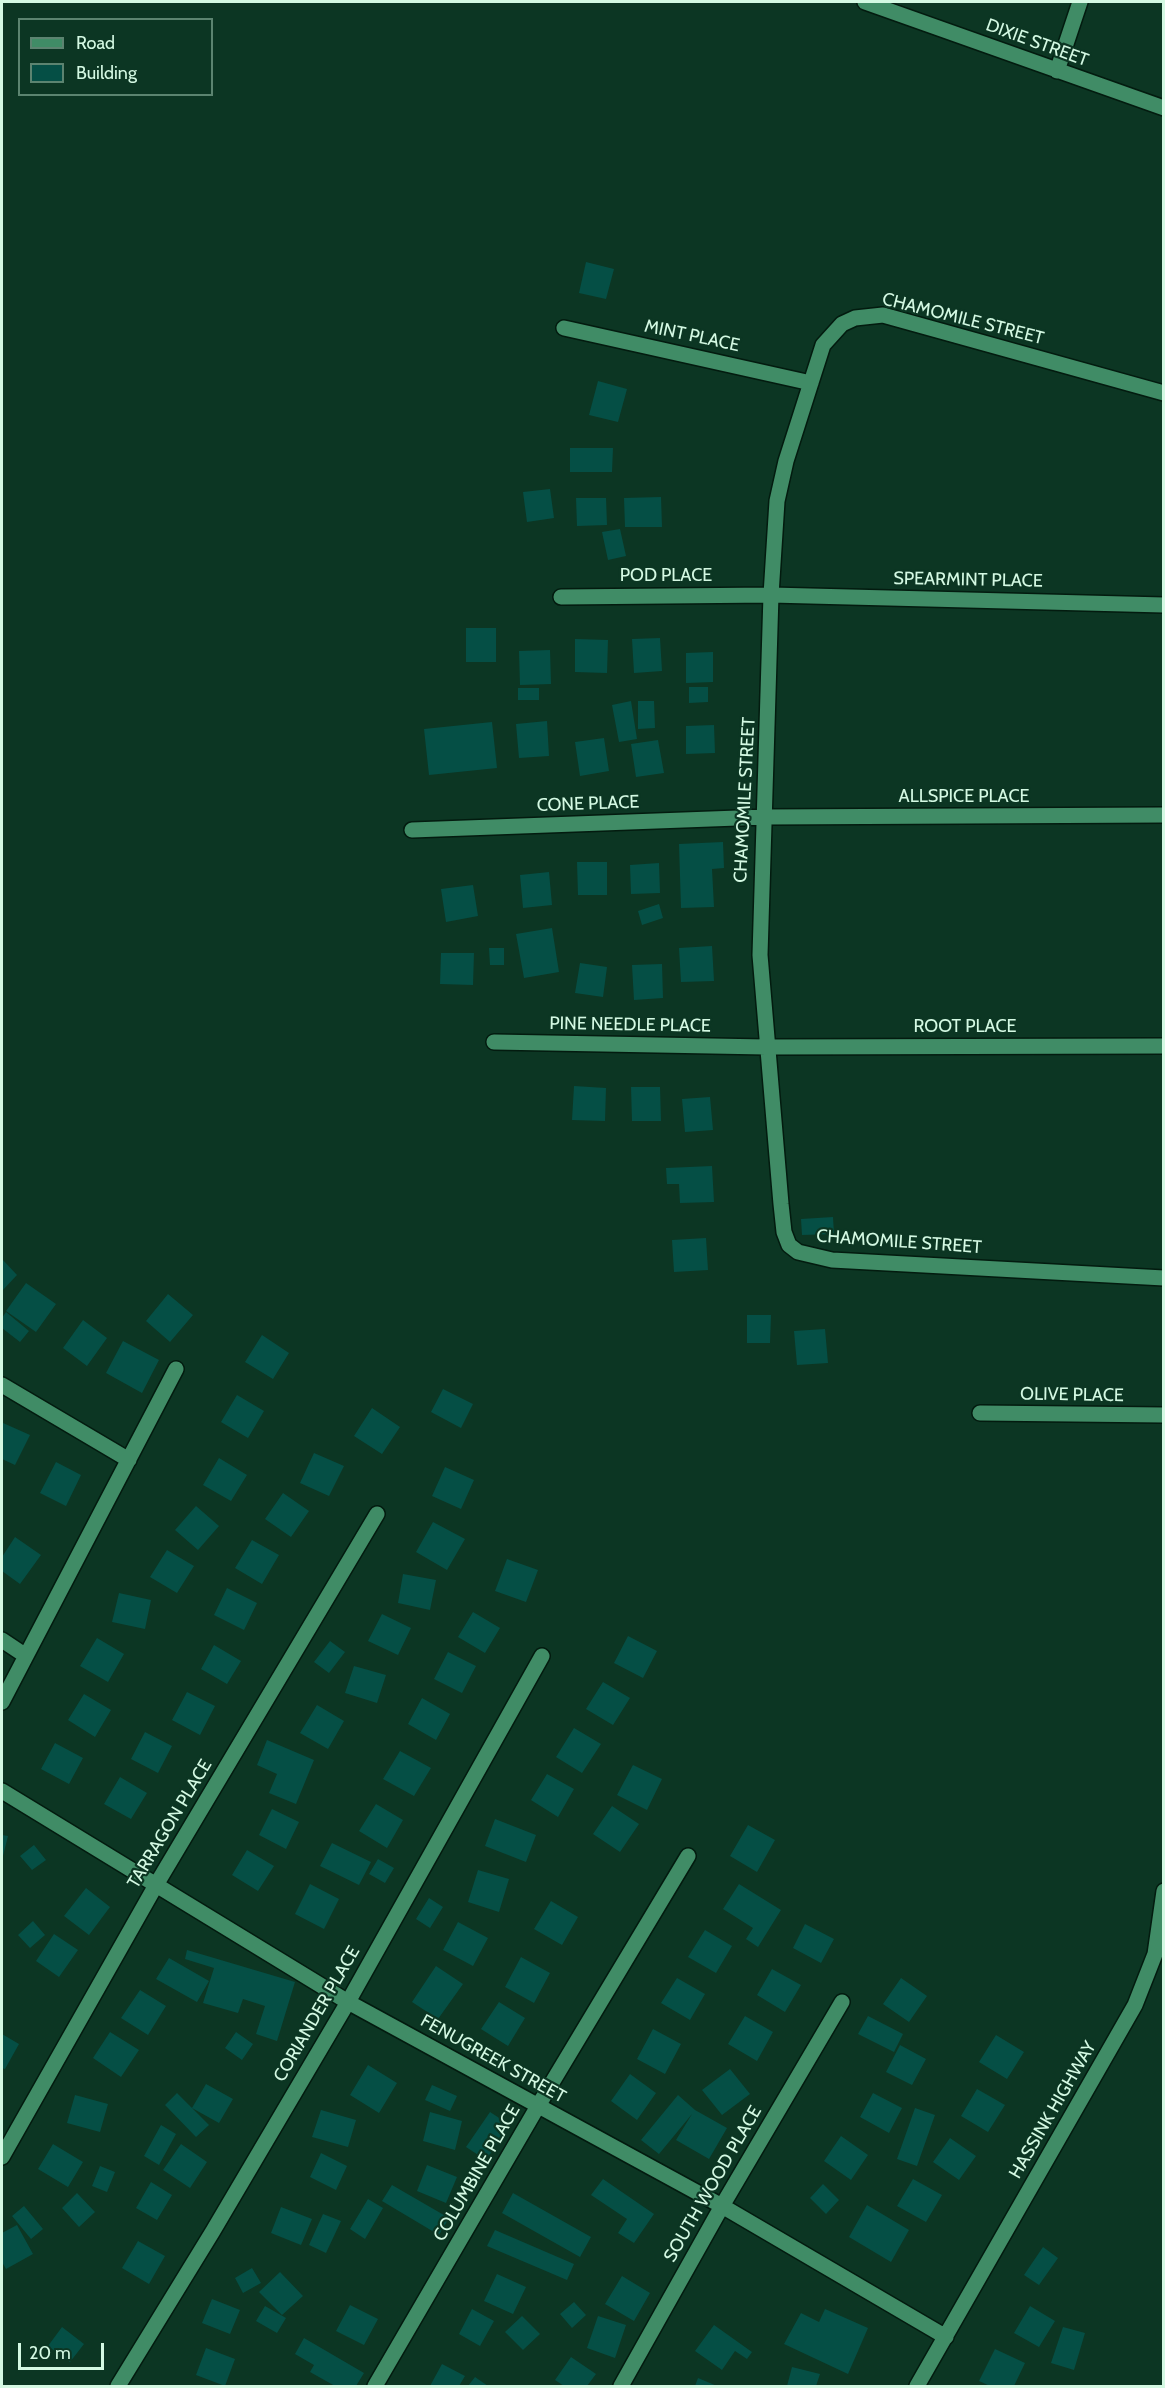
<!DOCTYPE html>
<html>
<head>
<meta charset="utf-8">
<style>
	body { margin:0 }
	#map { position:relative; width:1165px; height:2388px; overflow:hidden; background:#0c3623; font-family:Cabin,sans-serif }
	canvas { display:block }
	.frame { position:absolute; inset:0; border:3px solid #d4f9e3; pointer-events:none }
	.legend { position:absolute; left:18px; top:18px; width:195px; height:78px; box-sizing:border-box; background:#0c3623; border:2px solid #5c8470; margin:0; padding:8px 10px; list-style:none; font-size:18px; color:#d4f9e3 }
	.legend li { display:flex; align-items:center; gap:12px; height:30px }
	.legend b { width:30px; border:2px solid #5c8470 }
	.scale { position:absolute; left:18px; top:2343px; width:86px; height:27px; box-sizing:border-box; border:3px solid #d4f9e3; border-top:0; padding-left:8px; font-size:18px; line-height:21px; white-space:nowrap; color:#d4f9e3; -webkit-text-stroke:4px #0c3623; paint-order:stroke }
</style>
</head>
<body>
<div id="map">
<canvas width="1165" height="2388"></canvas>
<div class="frame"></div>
<ul class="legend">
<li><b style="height:8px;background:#408c66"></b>Road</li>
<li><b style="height:16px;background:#054f45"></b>Building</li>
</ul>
<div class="scale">20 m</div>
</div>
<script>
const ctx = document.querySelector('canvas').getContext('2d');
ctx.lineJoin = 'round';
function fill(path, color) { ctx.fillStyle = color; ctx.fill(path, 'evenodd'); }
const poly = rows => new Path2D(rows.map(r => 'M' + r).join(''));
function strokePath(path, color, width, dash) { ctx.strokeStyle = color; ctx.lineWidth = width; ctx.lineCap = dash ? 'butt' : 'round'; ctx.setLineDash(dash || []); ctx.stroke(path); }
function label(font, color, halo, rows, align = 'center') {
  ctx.font = font + ' Cabin,sans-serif'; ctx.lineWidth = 4.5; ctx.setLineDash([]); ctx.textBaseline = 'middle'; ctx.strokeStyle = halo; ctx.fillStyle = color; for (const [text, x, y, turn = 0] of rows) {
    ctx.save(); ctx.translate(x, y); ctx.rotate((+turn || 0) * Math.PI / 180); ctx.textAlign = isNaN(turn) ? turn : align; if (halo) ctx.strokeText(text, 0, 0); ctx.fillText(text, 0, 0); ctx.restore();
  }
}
const building = poly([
	[586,262,614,269,606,299,579,293],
	[598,381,627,389,618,422,589,415],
	[570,448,613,448,612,472,570,472],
	[550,489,554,518,527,522,523,492],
	[661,497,662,527,625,527,624,498],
	[576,498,606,498,607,525,577,526],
	[620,529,626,556,608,560,602,532],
	[466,628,496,628,496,662,466,662],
	[660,638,662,671,634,673,632,639],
	[575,639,608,640,607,673,575,672],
	[550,650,551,684,520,685,519,651],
	[713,652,713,682,686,683,686,653],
	[689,687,708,687,708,702,689,703],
	[518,688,539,688,539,700,518,700],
	[631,701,637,739,619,742,612,705],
	[638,701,654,701,655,728,638,729],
	[547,721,549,756,519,758,516,724],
	[492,722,497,768,429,775,424,729],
	[714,725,715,753,686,754,686,726],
	[604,738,609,771,580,776,575,742],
	[658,740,664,773,636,777,631,744],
	[723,842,724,868,712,869,714,907,681,908,679,844],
	[577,862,607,862,607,895,578,895],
	[659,863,660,893,631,894,630,865],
	[549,872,552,905,523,908,520,875],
	[473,885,478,916,446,922,441,889],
	[659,904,663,918,642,925,638,911],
	[552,928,559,972,524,978,516,934],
	[712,946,714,981,681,982,679,948],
	[489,948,504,948,504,965,490,965],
	[441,953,474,953,473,985,440,984],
	[580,963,607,967,603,997,575,993],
	[662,964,663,998,634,1000,632,965],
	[574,1086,606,1088,605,1121,572,1120],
	[631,1087,660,1087,661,1121,632,1121],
	[710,1097,713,1130,685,1132,682,1099],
	[712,1166,714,1202,680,1203,679,1184,667,1184,666,1168],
	[833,1217,834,1234,802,1235,801,1219],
	[706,1238,708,1270,674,1272,672,1240],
	[2,1259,17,1275,2,1291],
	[26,1283,56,1304,36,1332,6,1311],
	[168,1294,193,1315,170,1342,146,1321],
	[6,1312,29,1331,20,1342,2,1328,2,1318],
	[747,1315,771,1315,770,1343,747,1343],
	[83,1320,107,1338,87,1366,63,1348],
	[825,1329,828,1363,797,1365,794,1331],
	[262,1335,289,1353,273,1379,245,1362],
	[123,1341,159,1360,142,1393,106,1373],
	[443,1389,473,1404,461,1428,431,1412],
	[237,1395,264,1411,248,1438,221,1422],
	[372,1408,400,1427,382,1454,354,1436],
	[3,1423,30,1435,15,1465,2,1459],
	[314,1453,344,1466,329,1496,300,1483],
	[219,1458,247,1475,231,1501,203,1485],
	[56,1462,81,1475,66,1506,40,1493],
	[445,1467,474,1480,461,1509,432,1496],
	[283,1493,309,1511,291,1537,265,1519],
	[196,1506,219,1526,198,1550,175,1530],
	[433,1522,465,1539,447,1570,416,1552],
	[15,1537,41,1555,20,1584,2,1571,2,1557],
	[252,1540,279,1555,262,1584,235,1568],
	[167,1550,194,1566,177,1593,150,1577],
	[507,1559,538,1570,526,1602,495,1591],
	[403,1574,436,1580,430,1610,398,1603],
	[227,1588,257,1603,244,1630,214,1615],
	[119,1593,151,1600,145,1629,112,1622],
	[473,1612,500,1628,485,1653,458,1637],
	[382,1614,411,1628,398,1655,368,1641],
	[628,1636,657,1651,643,1678,614,1663],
	[97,1638,124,1654,108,1682,80,1666],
	[330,1641,345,1652,329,1673,314,1662],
	[214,1645,241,1661,227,1684,201,1669],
	[448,1652,476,1666,462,1693,434,1679],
	[354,1666,386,1675,377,1703,345,1693],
	[603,1682,630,1698,613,1725,586,1709],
	[187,1692,215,1706,200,1735,172,1720],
	[84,1694,111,1710,95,1737,68,1720],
	[422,1698,450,1714,436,1740,408,1724],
	[317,1705,344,1721,328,1749,300,1733],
	[574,1728,601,1744,582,1773,556,1757],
	[145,1732,172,1746,158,1773,131,1759],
	[267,1740,314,1760,296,1804,269,1793,277,1774,257,1765],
	[55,1743,83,1758,69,1784,41,1769],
	[400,1751,431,1768,414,1796,383,1779],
	[633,1765,662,1779,647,1810,617,1795],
	[547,1774,574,1789,558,1817,531,1800],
	[120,1777,147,1793,131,1819,104,1804],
	[376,1804,403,1820,387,1848,359,1831],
	[612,1806,639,1824,620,1852,593,1834],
	[272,1809,299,1822,286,1849,259,1835],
	[495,1819,536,1835,526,1862,485,1846],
	[748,1825,775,1840,757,1872,730,1856],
	[2,1835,8,1836,2,1860],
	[332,1843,371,1862,359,1885,320,1866],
	[34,1845,46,1860,32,1870,20,1856],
	[247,1850,274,1866,258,1891,232,1875],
	[378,1859,394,1868,385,1883,369,1874],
	[478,1870,509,1879,499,1912,468,1902],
	[310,1884,339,1899,324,1929,295,1914],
	[739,1884,781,1910,758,1947,746,1939,753,1928,723,1909],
	[86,1888,110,1907,89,1935,64,1916],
	[429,1898,443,1907,430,1928,416,1919],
	[551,1901,578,1917,562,1945,534,1929],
	[33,1921,45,1935,30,1948,18,1935],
	[458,1922,488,1938,473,1966,443,1950],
	[805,1924,834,1939,821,1963,793,1948],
	[705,1930,732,1946,716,1973,688,1957],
	[54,1934,78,1950,59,1977,36,1961],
	[187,1950,295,1982,277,2041,256,2034,265,2006,243,1999,238,2013,203,2003,214,1968,185,1959],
	[521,1957,550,1973,534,2003,505,1987],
	[169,1958,209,1981,197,2002,156,1979],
	[436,1966,463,1984,438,2019,412,2002],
	[772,1969,801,1985,785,2012,757,1995],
	[677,1978,705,1994,690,2020,661,2003],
	[901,1978,927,1996,909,2022,883,2004],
	[140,1990,166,2006,148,2035,121,2018],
	[499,2002,525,2018,508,2046,481,2029],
	[745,2016,773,2032,757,2061,728,2044],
	[868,2016,903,2034,894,2052,858,2034],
	[653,2029,681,2044,665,2074,637,2059],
	[110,2032,139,2050,121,2077,93,2058],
	[236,2032,253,2044,242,2060,225,2048],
	[2,2034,19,2044,5,2069,2,2068],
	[996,2035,1024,2052,1007,2079,979,2062],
	[900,2045,926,2059,912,2085,886,2072],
	[368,2065,397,2083,379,2113,350,2095],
	[730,2069,750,2094,722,2115,702,2090],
	[630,2074,656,2093,637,2120,611,2101],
	[206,2084,233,2099,219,2123,192,2108,209,2125,196,2137,165,2105,177,2093,192,2108],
	[432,2085,457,2096,450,2111,425,2100],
	[977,2089,1005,2105,988,2132,961,2116],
	[873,2093,902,2108,889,2133,860,2117],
	[75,2095,108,2104,100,2132,67,2123],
	[678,2095,695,2110,727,2128,709,2159,676,2140,692,2114,659,2154,641,2140],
	[915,2108,935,2115,917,2166,897,2159],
	[321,2110,356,2120,348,2147,312,2137],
	[430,2112,462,2121,455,2150,423,2141],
	[490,2112,510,2125,486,2160,466,2147],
	[161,2125,176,2134,159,2165,144,2156],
	[841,2136,868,2155,851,2180,824,2161],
	[950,2138,976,2156,959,2180,933,2162],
	[53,2144,83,2162,68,2187,38,2169],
	[181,2144,207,2162,190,2188,163,2170],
	[321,2153,347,2166,336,2190,310,2177],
	[427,2165,457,2177,446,2203,417,2191],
	[100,2166,115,2172,107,2192,92,2186],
	[603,2179,654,2214,634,2243,618,2233,627,2219,591,2195],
	[913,2179,942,2195,926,2222,897,2206],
	[151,2182,172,2195,157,2220,136,2208],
	[823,2184,839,2200,826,2214,810,2198],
	[392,2185,449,2218,439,2235,382,2201],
	[77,2193,95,2212,79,2227,62,2208],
	[513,2193,591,2237,580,2257,502,2213],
	[368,2199,383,2208,365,2239,350,2229],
	[867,2205,909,2230,891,2262,849,2237],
	[24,2206,43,2229,31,2239,12,2216],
	[281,2207,312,2219,301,2245,271,2233],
	[323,2214,341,2221,326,2253,309,2245],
	[17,2225,33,2254,6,2269,2,2262,2,2233],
	[495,2230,574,2264,567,2280,487,2246],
	[138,2241,165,2256,149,2284,122,2268],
	[1043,2247,1058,2258,1039,2285,1024,2275],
	[252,2268,261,2283,243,2293,235,2278],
	[280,2272,303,2296,282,2315,259,2292],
	[497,2274,526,2287,513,2314,484,2301],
	[622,2276,650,2293,634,2321,605,2304],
	[212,2299,240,2310,230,2334,202,2323],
	[574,2302,586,2315,572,2328,560,2314],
	[350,2305,378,2319,364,2345,336,2331],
	[265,2306,286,2318,277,2333,256,2321],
	[1030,2306,1055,2321,1039,2347,1014,2333],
	[472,2309,494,2321,480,2346,459,2334],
	[825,2309,868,2328,848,2374,784,2344,801,2313,819,2322],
	[522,2316,540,2334,523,2350,505,2332],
	[598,2316,626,2325,615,2358,587,2348],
	[714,2325,752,2352,747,2359,735,2351,722,2370,695,2351],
	[62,2327,84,2344,70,2362,48,2346],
	[1063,2327,1085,2333,1074,2370,1051,2363],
	[304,2338,364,2373,356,2386,335,2386,310,2372,314,2365,295,2354],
	[206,2348,235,2359,225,2386,196,2375],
	[995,2349,1025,2363,1014,2386,990,2386,979,2381],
	[571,2357,596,2374,587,2386,564,2386,555,2380],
	[442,2364,465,2376,459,2386,430,2386],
	[792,2367,820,2374,816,2386,787,2386],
	[475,2377,488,2386,468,2386],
	[698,2378,717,2386,695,2386]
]);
const minor = poly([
	[865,2,1164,108],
	[1057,71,1080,2],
	[564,328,811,383],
	[1164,393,883,315,855,318,842,324,823,345,786,461,777,501,771,595,760,955,781,1204,784,1232,789,1245,798,1252,832,1260,1164,1278],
	[561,597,771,595,1164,605],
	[412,830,765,817,1164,815],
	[494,1042,766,1047,1164,1046],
	[2,1385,129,1460],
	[980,1413,1164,1415],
	[2,1640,26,1656,2,1702],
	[26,1656,176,1369],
	[2,1791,348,2002,722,2206,946,2337],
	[2,2157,156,1885,377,1514],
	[118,2386,213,2231,348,2002,542,1656],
	[375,2386,538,2106,688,1856],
	[621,2386,722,2206,842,2002],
	[917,2386,1135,2005,1155,1954,1164,1891]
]);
const streetNames = [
	["DIXIE STREET",1037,43,20],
	["CHAMOMILE STREET",963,319,14],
	["MINT PLACE",692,336,12],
	["POD PLACE",666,576],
	["SPEARMINT PLACE",968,580,1],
	["ALLSPICE PLACE",964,797],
	["CHAMOMILE STREET",745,800,-87],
	["CONE PLACE",588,804,-2],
	["PINE NEEDLE PLACE",630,1025,1],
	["ROOT PLACE",965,1027],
	["CHAMOMILE STREET",899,1242,4],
	["OLIVE PLACE",1072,1395,1],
	["TARRAGON PLACE",170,1824,-59],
	["CORIANDER PLACE",317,2014,-60],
	["FENUGREEK STREET",493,2059,29],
	["HASSINK HIGHWAY",1053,2110,-60],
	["COLUMBINE PLACE",477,2173,-60],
	["SOUTH WOOD PLACE",713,2184,-60]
];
fill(building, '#054f45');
strokePath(minor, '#031b0f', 18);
strokePath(minor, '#408c66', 15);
label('18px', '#d4f9e3', '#0c3623', streetNames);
</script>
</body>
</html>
